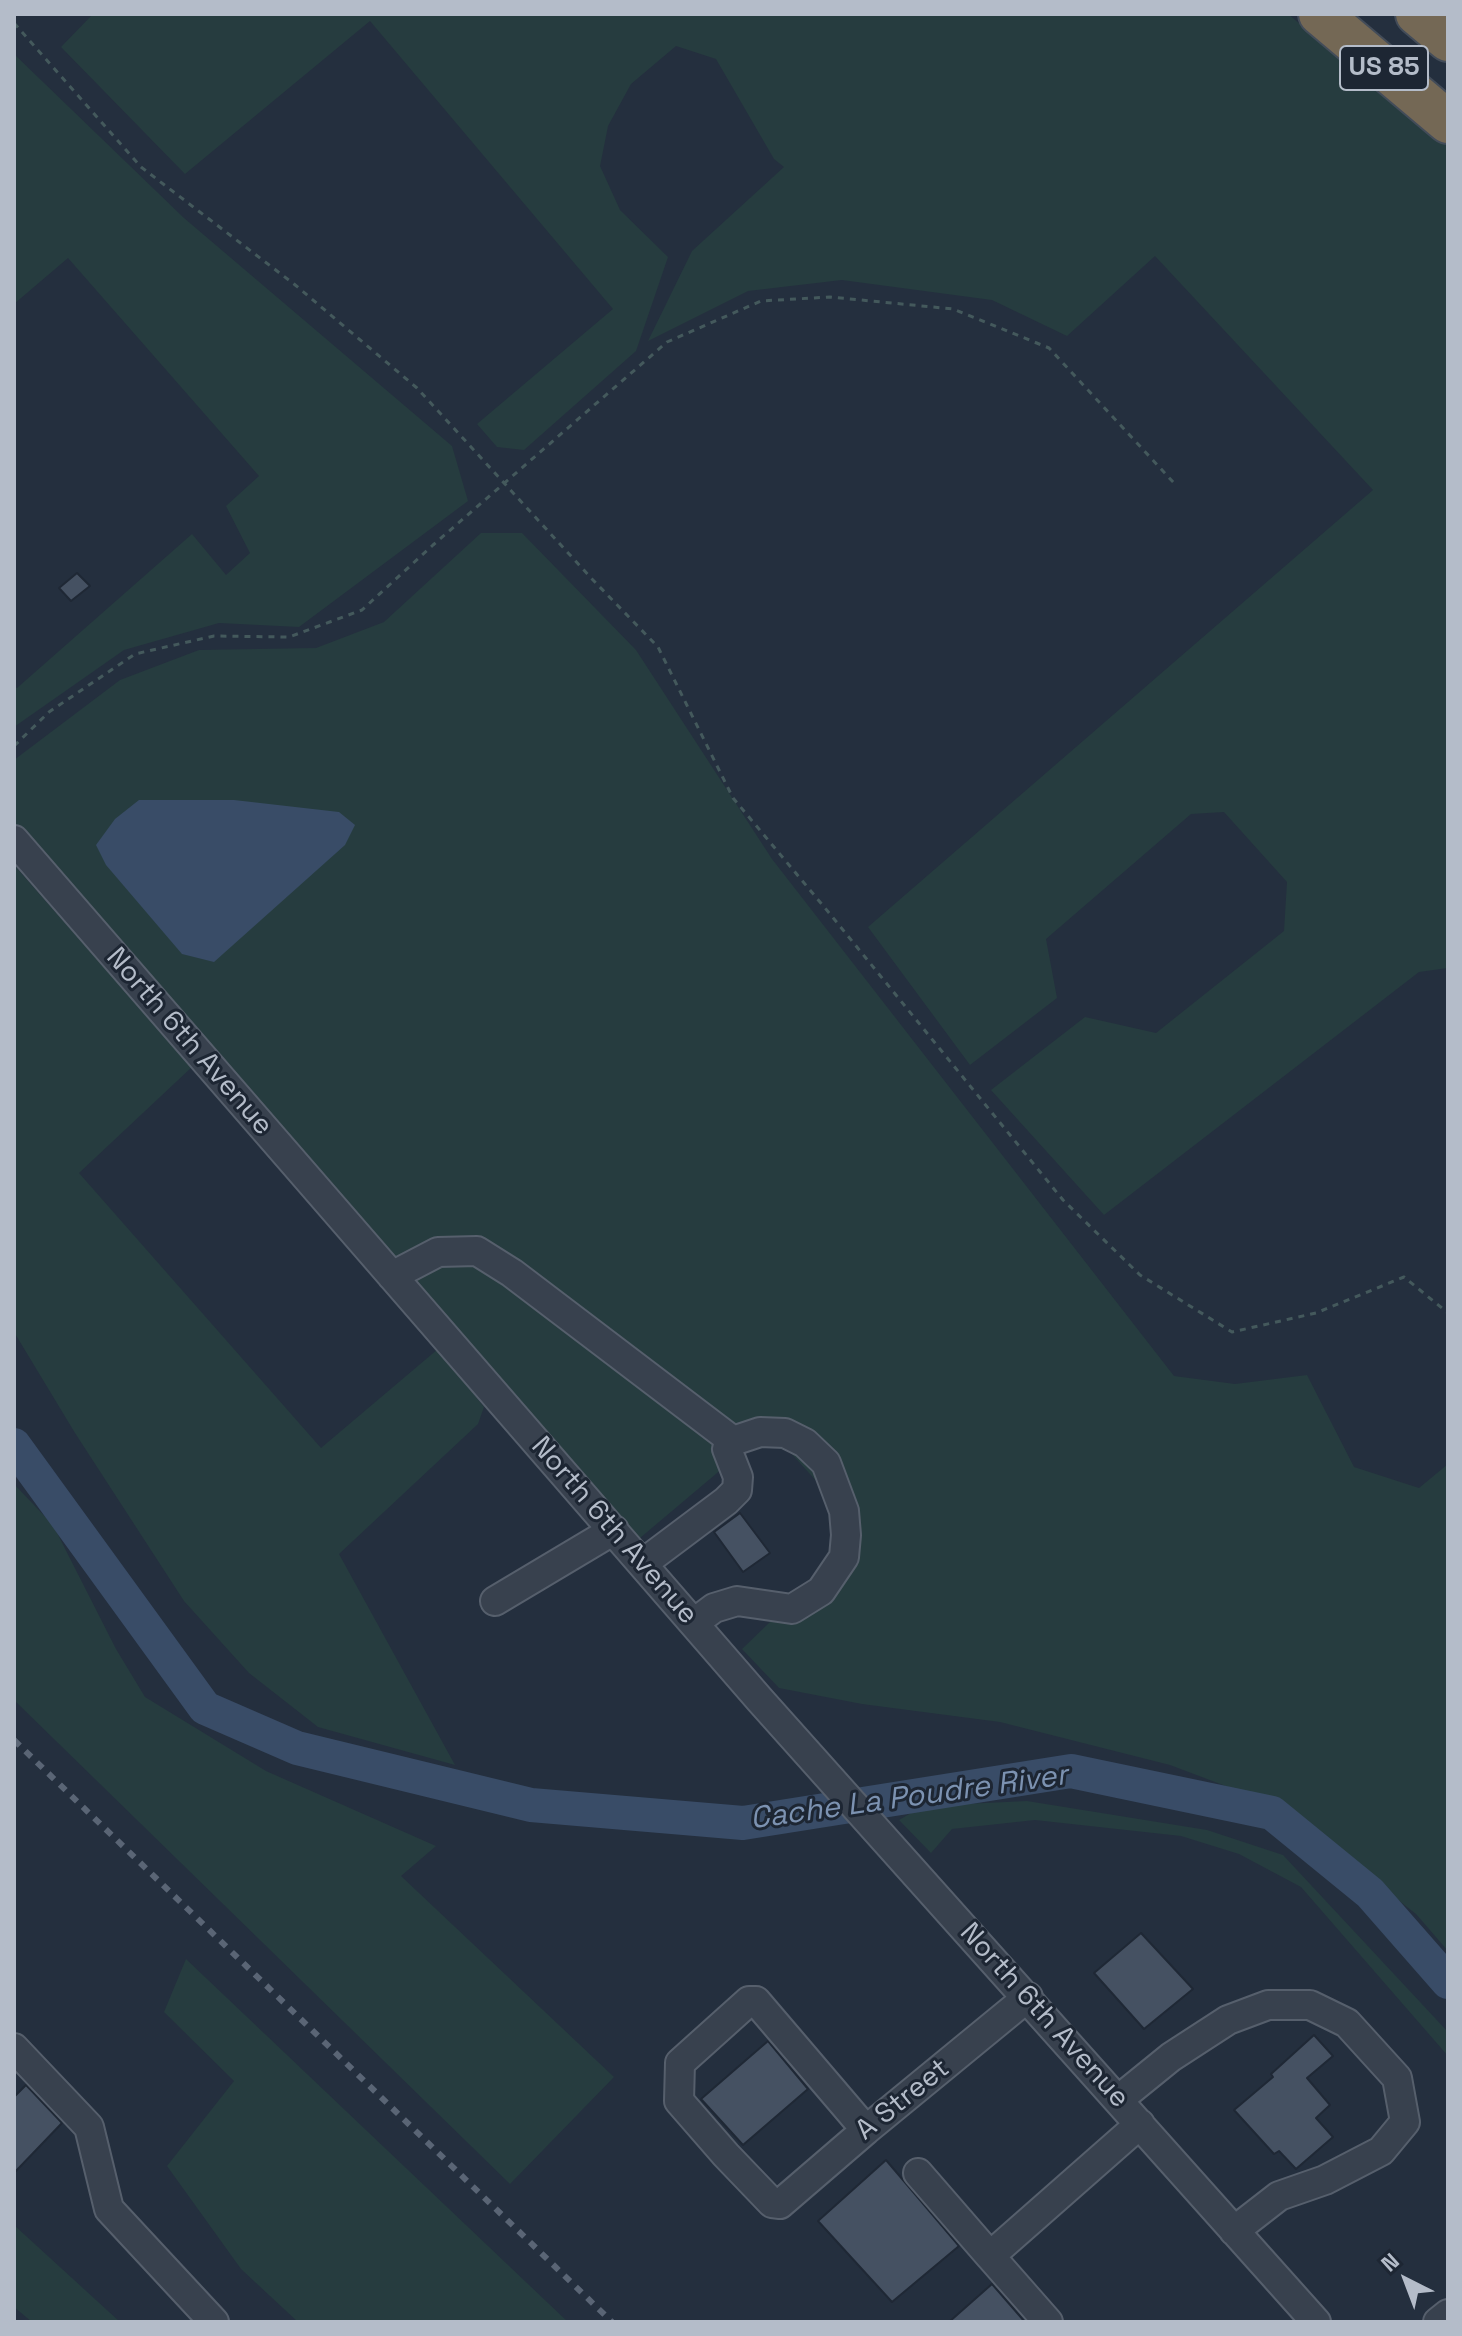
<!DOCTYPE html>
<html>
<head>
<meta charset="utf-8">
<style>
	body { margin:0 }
	#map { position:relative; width:1462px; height:2336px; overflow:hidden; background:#242f3e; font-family:"Space Grotesk",sans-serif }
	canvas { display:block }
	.frame { position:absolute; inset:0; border:16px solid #b4bcc9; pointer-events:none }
	.north { position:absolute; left:1366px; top:2240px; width:80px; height:80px; -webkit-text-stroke:6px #1d2633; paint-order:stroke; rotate:318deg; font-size:22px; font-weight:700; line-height:32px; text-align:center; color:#b4bcc9 }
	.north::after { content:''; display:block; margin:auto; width:28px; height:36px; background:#b4bcc9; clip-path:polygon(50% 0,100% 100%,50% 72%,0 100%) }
</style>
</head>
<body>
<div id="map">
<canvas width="1462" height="2336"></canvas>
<div class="frame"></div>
<div class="north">N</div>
</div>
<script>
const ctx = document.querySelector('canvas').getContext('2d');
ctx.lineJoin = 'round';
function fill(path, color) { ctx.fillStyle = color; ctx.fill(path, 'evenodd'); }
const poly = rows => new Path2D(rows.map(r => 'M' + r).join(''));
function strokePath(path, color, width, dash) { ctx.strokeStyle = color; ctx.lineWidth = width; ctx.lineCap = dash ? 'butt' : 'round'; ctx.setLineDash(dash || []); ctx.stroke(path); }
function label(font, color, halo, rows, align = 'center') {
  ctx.font = font + ' "Space Grotesk",sans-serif'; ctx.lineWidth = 6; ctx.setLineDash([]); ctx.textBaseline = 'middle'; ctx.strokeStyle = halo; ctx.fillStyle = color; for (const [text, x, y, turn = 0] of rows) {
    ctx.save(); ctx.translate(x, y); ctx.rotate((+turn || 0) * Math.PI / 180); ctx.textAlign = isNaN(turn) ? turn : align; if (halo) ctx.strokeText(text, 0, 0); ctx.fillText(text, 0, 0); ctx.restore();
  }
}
const green = poly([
	[93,14,1288,14,1448,146,1448,968,1419,972,1104,1215,991,1090,1085,1017,1156,1033,1284,931,1287,882,1224,812,1191,814,1046,939,1057,998,970,1065,868,927,1373,490,1155,256,1067,336,992,300,842,280,748,291,648,341,692,251,784,167,774,159,716,59,676,46,631,84,608,126,600,166,620,210,668,257,636,351,524,450,497,447,477,424,613,309,370,21,185,174,61,47],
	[14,54,184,218,452,446,468,501,299,627,219,623,124,650,14,727,14,686,17,688,192,534,226,575,250,553,226,506,259,476,68,258,14,304],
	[481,533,522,533,636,650,772,859,1174,1376,1235,1384,1307,1375,1354,1467,1419,1488,1448,1464,1448,1951,1416,1914,1276,1805,1170,1765,1000,1722,862,1704,779,1688,742,1649,826,1568,837,1524,820,1485,789,1451,755,1441,640,1538,14,825,14,760,120,680,199,650,316,648,384,622],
	[14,865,192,1067,79,1173,321,1448,438,1349,484,1407,478,1424,339,1554,455,1765,318,1727,249,1673,184,1601,75,1433,14,1332],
	[14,1484,53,1525,116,1649,145,1697,266,1771,436,1846,401,1876,614,2077,510,2184,14,1700],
	[1027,1801,1207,1830,1283,1855,1448,2032,1448,2056,1301,1887,1239,1854,1181,1836,1035,1820,952,1829,931,1853,899,1820,923,1806],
	[186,1959,568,2322,298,2322,241,2269,167,2166,234,2081,164,2012],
	[14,2225,120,2322,32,2322,14,2307]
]);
const water = poly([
	[139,800,234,800,339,812,355,825,345,845,214,962,182,954,106,865,96,845,115,819]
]);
const river = poly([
	[14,1445,205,1708,297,1748,531,1805,743,1823,1071,1771,1272,1813,1370,1893,1448,1982]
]);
const building = poly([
	[77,573,90,586,71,601,59,588,77,573],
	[740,1513,770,1553,743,1572,714,1532,740,1513],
	[1141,1933,1193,1989,1144,2029,1094,1973,1141,1933],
	[1314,2035,1333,2056,1307,2078,1330,2105,1316,2118,1333,2137,1296,2169,1279,2151,1274,2154,1234,2110,1273,2077,1271,2074,1314,2035],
	[768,2041,808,2089,743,2145,701,2099,768,2041],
	[26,2085,62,2123,14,2173,14,2097,26,2085],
	[886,2160,959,2246,892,2302,818,2221,886,2160],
	[992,2284,1025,2322,949,2322,992,2284]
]);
const path = poly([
	[14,23,141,167,294,284,417,388,592,579,658,647,733,798,830,914,1063,1200,1140,1275,1232,1332,1316,1313,1404,1277,1448,1313],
	[14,746,49,712,135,654,214,636,289,637,362,610,433,545,667,342,761,301,830,297,953,309,1049,348,1174,483]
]);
const minor = poly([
	[14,840,760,1700,1316,2322],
	[392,1276,438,1252,477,1251,512,1273,733,1441],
	[642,1564,726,1501,737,1490,738,1477,727,1449,733,1441,760,1432,785,1433,805,1443,826,1463,844,1511,846,1535,844,1557,821,1591,792,1609,737,1601,714,1608,694,1623],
	[495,1601,614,1530],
	[14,2048,89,2127,109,2209,214,2322],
	[1118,2100,1171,2057,1228,2020,1268,2005,1310,2005,1347,2023,1397,2078,1405,2122,1381,2151,1325,2180,1279,2196,1234,2231],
	[866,2130,756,2001,749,2001,680,2063,679,2101,726,2155,772,2203,780,2204,866,2130,1028,1997],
	[918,2173,990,2256],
	[1048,2322,990,2256,1140,2124],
	[1438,2322,1448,2314]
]);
const highway = poly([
	[1320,14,1448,122],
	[1417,14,1448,40]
]);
const rail = poly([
	[14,1740,612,2322]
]);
const shields = [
	[1384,68,88]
];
const shieldNames = [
	["US 85",1384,68]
];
const streetNames = [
	["North 6th Avenue",189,1042,49],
	["North 6th Avenue",614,1531,49],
	["North 6th Avenue",1044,2016,48],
	["A Street",903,2100,-39]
];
const waterNames = [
	["Cache La Poudre River",909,1798,-8]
];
fill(green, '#263c3f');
fill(water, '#394c67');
strokePath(river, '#394c67', 34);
fill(building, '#455162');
strokePath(building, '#1f2835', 2);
strokePath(minor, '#565f6c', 32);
strokePath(highway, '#434c59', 46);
strokePath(path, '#44595c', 3, [6, 6]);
strokePath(minor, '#38414e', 28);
strokePath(highway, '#746855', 42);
strokePath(rail, '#5a6575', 6, [8, 8]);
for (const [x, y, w] of shields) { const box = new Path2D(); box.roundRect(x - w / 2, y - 22, w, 44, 6); ctx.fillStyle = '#1d2633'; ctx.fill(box); strokePath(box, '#b4bcc9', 2); }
label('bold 26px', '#b4bcc9', null, shieldNames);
label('28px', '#b4bcc9', '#1d2633', streetNames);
label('italic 30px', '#7c92b1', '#1d2633', waterNames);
</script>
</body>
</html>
